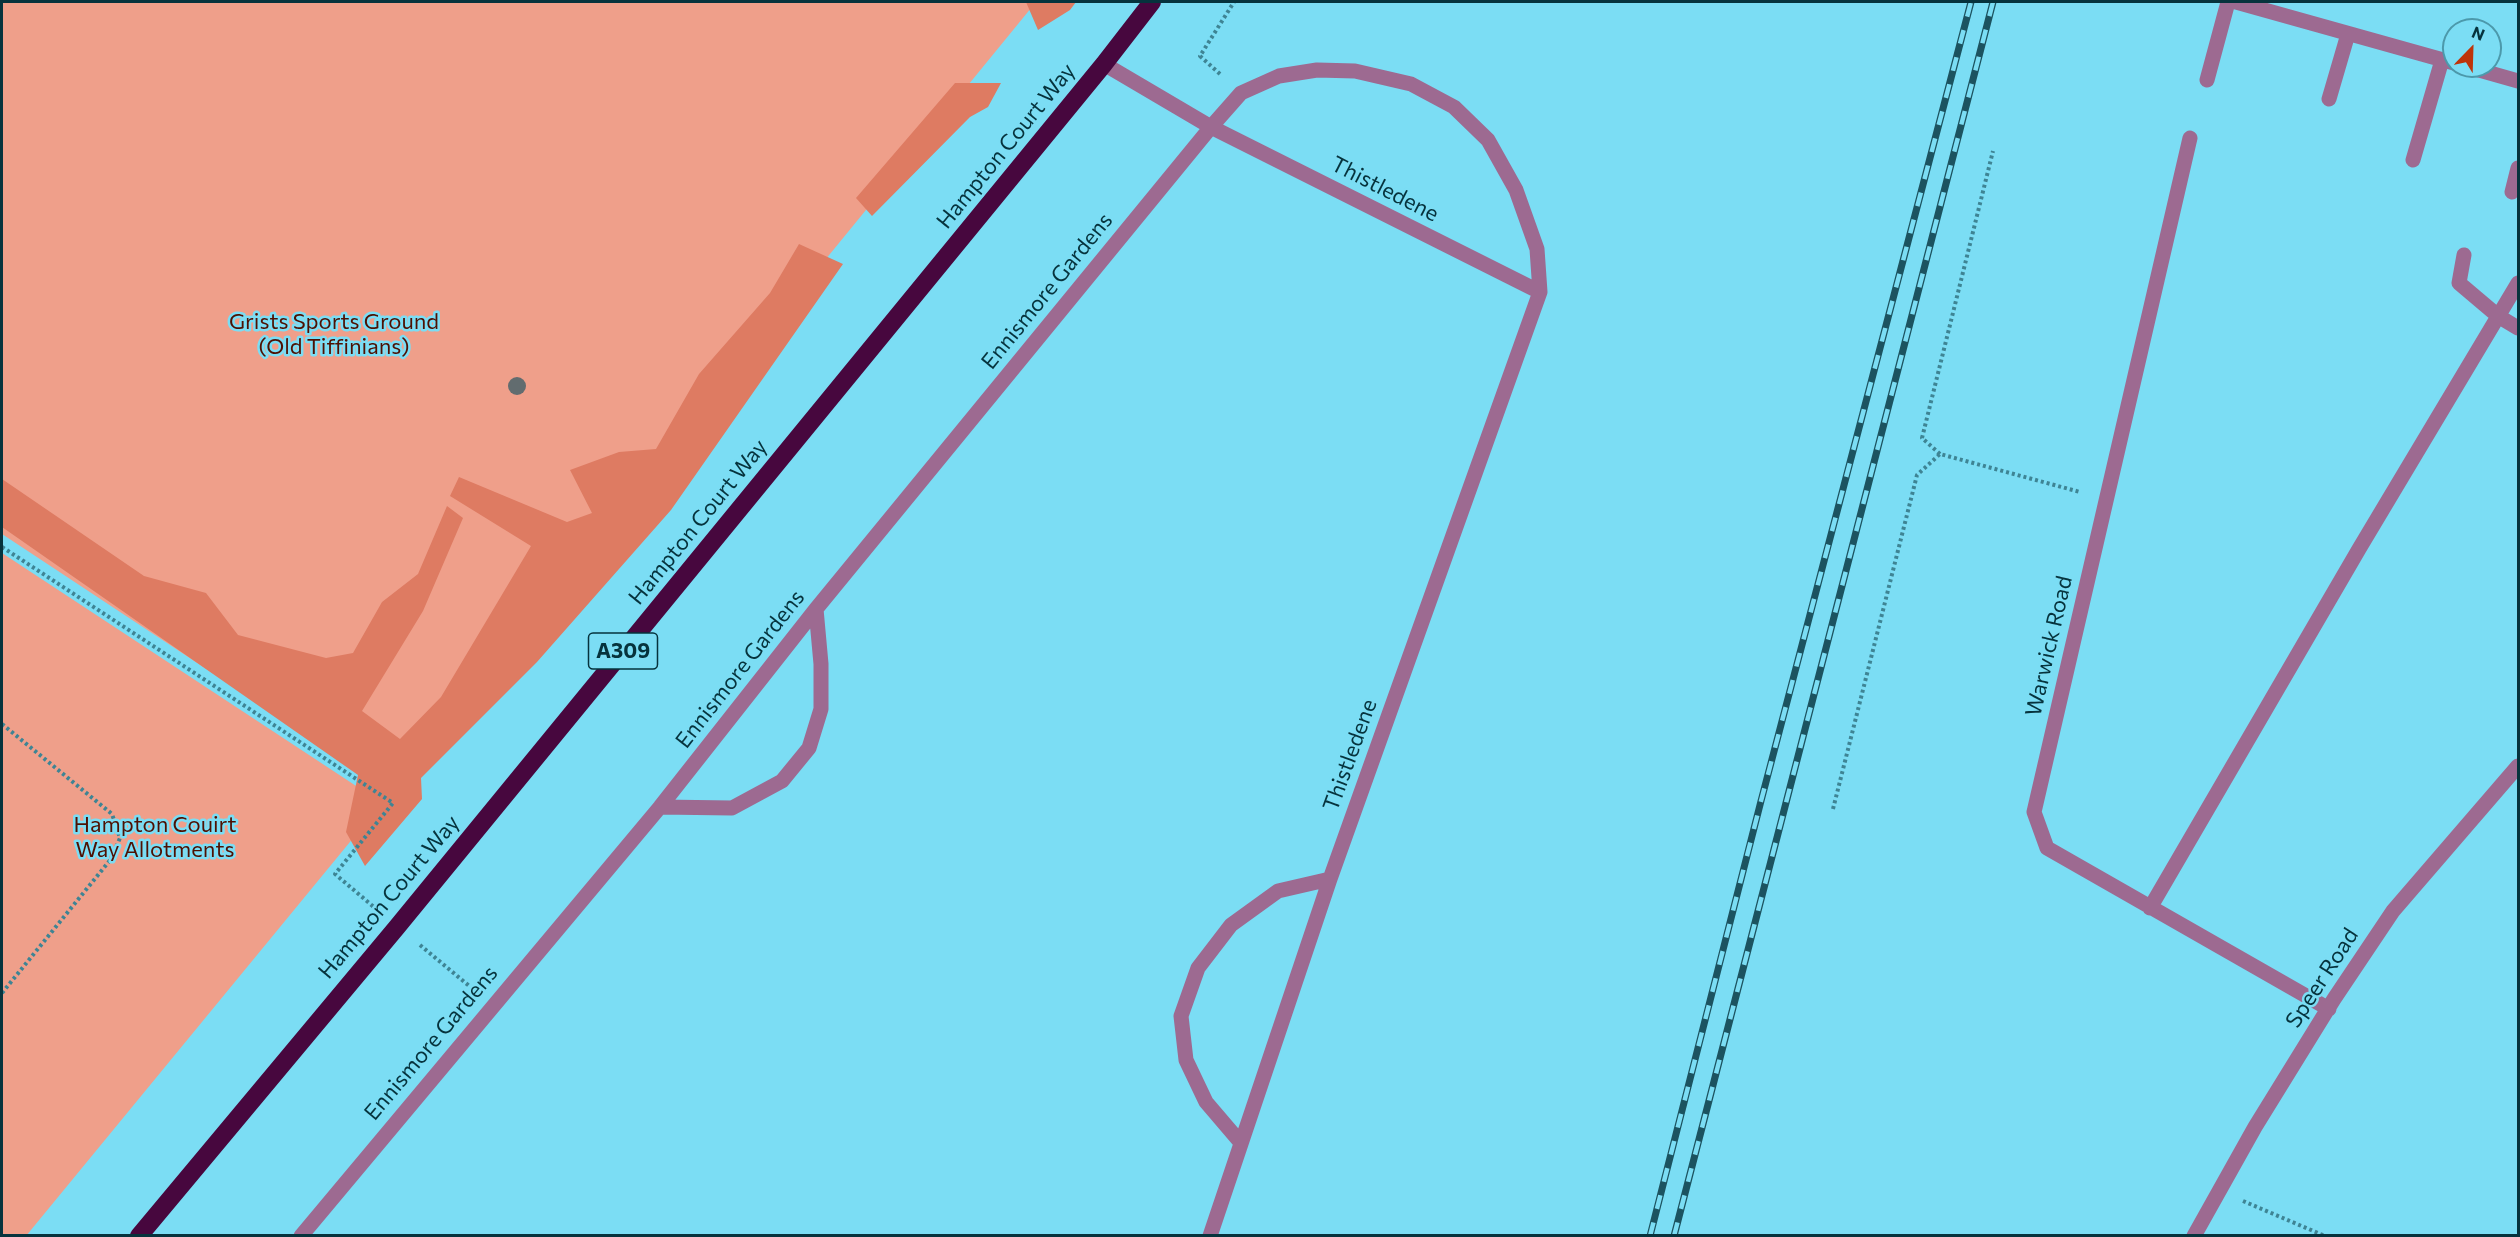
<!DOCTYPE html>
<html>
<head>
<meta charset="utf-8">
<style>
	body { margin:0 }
	#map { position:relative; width:2520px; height:1237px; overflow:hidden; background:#7bddf4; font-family:Commissioner,sans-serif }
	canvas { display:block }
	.frame { position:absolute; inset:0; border:3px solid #06333d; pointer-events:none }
	.north { position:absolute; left:2442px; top:18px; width:60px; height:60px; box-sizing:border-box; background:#7bddf4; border:2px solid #4c99ab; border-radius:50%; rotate:23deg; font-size:16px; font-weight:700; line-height:24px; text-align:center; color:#06333d }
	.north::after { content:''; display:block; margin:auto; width:21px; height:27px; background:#be340a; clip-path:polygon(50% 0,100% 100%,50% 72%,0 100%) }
</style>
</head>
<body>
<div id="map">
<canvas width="2520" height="1237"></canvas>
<div class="frame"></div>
<div class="north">N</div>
</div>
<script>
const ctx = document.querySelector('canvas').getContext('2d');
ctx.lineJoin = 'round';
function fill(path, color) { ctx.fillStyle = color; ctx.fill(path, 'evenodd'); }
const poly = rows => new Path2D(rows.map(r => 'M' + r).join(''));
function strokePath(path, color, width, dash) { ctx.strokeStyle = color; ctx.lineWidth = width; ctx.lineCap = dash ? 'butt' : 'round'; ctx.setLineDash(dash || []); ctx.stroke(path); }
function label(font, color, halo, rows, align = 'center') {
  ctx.font = font + ' Commissioner,sans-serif'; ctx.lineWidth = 5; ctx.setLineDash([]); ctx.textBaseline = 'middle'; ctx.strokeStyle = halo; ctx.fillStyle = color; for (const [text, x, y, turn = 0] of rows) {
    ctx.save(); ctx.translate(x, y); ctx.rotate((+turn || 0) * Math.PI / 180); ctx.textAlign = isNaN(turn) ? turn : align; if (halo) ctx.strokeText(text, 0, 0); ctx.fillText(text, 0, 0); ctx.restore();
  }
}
const green = poly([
	[2,2,1036,2,391,791,2,534],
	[2,553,382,803,26,1236,2,1235]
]);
const forest = poly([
	[1026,2,1076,2,1070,10,1038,30],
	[955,83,1001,83,988,107,970,117,872,216,856,198],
	[799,244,843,264,671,510,537,662,421,778,422,799,365,866,346,832,358,775,2,527,2,479,144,576,206,593,238,635,326,658,353,653,382,602,418,574,447,506,463,518,423,611,362,711,400,739,441,697,531,546,450,496,459,477,567,522,592,513,570,470,619,452,656,449,699,374,770,293]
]);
const path = poly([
	[1220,74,1200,56,1234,2],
	[1940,454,1922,438,1993,151],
	[2,547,393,803,335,874,375,908],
	[2,724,112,814,120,838,111,859,2,993],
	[1833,809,1917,475,1940,454,2080,492],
	[420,945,474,990],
	[2243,1201,2325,1236]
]);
const minor = poly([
	[2236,2,2454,63],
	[1104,64,1211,127,1540,292],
	[2465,66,2518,81],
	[2207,80,2228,2],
	[2329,99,2348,34],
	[2190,138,2034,812,2047,848,2329,1009],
	[2413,160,2442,60],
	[2512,192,2518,168],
	[2464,255,2459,283,2498,316,2518,328],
	[660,807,732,808,782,781,809,748,821,709,821,664,816,609],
	[2150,908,2359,549,2518,283],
	[1241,1143,1206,1102,1186,1060,1181,1016,1198,968,1231,925,1278,891,1330,879],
	[301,1236,660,807,816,609,1211,127,1241,93,1279,76,1317,70,1355,71,1411,84,1454,107,1488,140,1516,190,1537,249,1540,292,1330,879,1210,1236],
	[2194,1236,2255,1127,2334,999,2393,911,2518,766]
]);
const highway = poly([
	[139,1236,397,927,1104,64,1152,2]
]);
const rail = poly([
	[1650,1236,1761,801,1971,2],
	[1674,1236,1993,2]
]);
const trees = [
	[517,386]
];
const shields = [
	[623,651,69]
];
const shieldNames = [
	["A309",623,651]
];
const streetNames = [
	["Hampton Court Way",1006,146,-51],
	["Thistledene",1385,189,27],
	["Ennismore Gardens",1047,291,-51],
	["Hampton Court Way",698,522,-51],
	["Warwick Road",2049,646,-77],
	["Ennismore Gardens",740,669,-52],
	["Thistledene",1350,755,-70],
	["Hampton Court Way",389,897,-50],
	["Speer Road",2322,978,-57],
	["Ennismore Gardens",431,1043,-50]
];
const parkNames = [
	["Grists Sports Ground",334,322],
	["(Old Tiffinians)",334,347],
	["Hampton Couirt",155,825],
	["Way Allotments",155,850]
];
fill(green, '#ef9f8a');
fill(forest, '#de7b62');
strokePath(path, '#3e8494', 4, [3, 3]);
strokePath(minor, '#9d6a91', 15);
strokePath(highway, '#47073e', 18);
strokePath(rail, '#1c5360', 7);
strokePath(rail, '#7bddf4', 4.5, [14]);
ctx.fillStyle = '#626c6f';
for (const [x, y] of trees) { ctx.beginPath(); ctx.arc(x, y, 9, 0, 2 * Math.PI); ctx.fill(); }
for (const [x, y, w] of shields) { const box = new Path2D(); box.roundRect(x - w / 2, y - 18, w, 36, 4.5); ctx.fillStyle = '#7bddf4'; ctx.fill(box); strokePath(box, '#06333d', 1.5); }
label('bold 21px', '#06333d', null, shieldNames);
label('22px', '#06333d', '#7bddf4', streetNames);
label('22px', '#4e1002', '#7bddf4', parkNames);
</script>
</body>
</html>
